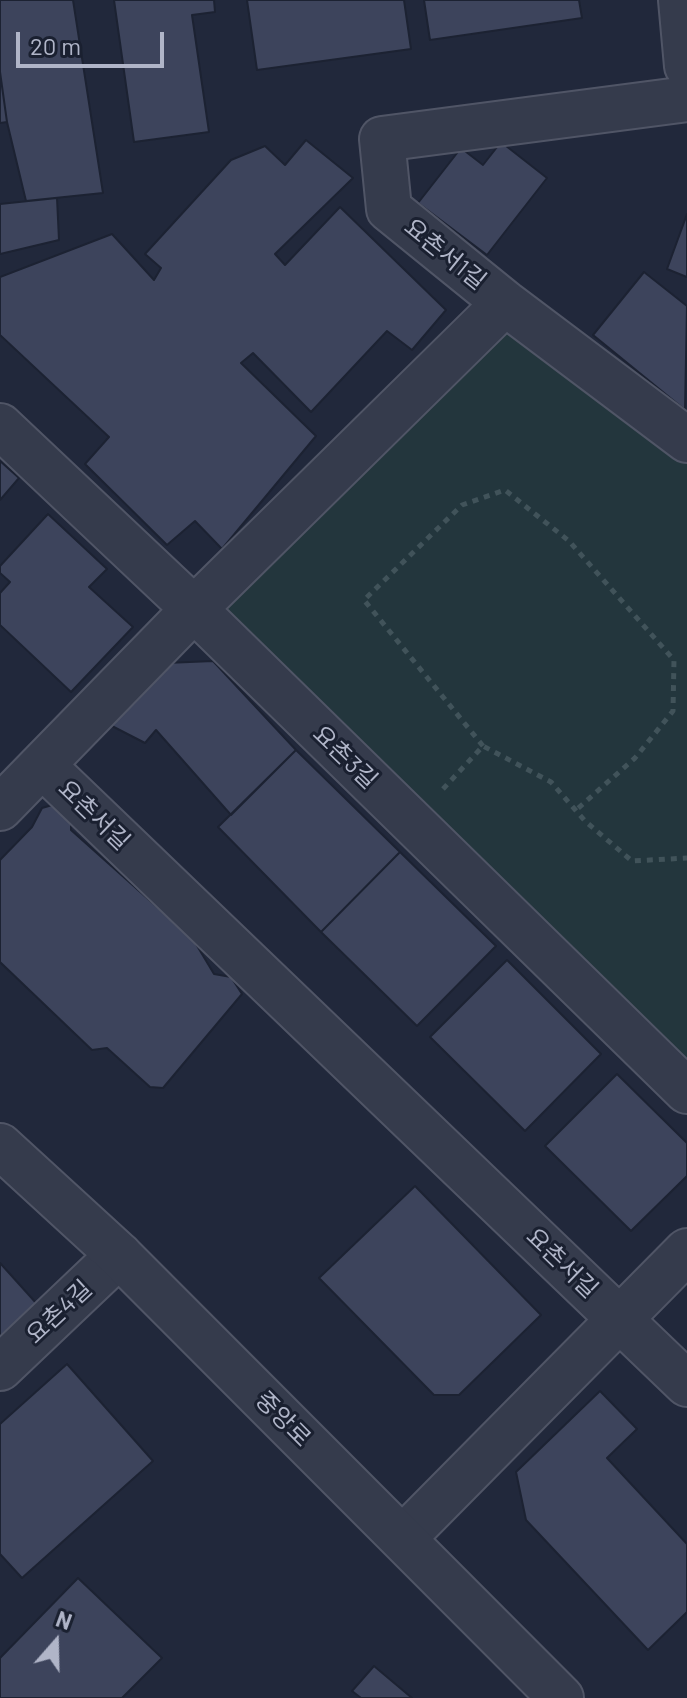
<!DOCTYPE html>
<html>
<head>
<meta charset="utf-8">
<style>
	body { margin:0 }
	#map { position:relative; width:687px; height:1698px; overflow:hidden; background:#21283b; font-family:Barlow,sans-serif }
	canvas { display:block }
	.north { position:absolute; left:16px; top:1602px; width:80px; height:80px; -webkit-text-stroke:6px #1a2030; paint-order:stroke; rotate:20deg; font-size:22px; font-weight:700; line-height:32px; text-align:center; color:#b0b5c8 }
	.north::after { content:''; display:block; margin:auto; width:28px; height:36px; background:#b0b5c8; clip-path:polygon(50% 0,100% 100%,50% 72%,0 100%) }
	.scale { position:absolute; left:16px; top:32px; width:148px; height:36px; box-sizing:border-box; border:4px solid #b0b5c8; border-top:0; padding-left:10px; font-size:24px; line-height:28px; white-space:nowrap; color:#b0b5c8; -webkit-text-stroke:6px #1a2030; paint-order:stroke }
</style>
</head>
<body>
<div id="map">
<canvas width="687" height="1698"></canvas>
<div class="north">N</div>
<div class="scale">20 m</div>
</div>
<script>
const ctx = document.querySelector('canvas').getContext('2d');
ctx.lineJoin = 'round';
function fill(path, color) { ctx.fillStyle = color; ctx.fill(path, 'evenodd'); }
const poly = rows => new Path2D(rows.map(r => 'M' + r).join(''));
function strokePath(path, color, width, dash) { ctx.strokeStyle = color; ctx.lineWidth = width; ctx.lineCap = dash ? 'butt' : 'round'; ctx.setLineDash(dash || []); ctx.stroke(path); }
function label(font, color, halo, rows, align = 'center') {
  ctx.font = font + ' Barlow,"Noto Sans KR",sans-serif'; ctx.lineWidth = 6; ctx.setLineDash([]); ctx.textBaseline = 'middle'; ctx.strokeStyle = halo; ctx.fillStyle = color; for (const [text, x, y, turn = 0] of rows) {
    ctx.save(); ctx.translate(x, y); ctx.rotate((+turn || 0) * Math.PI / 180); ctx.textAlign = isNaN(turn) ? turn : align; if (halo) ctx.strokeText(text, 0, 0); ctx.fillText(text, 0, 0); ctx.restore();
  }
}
const green = poly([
	[510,324,687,463,687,1073,217,613]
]);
const building = poly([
	[0,0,73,0,103,193,26,201,7,122,0,72,0,0],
	[114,0,214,0,215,12,192,15,209,132,134,142,114,0],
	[247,0,404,0,411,49,257,70,247,0],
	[424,0,579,0,582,18,430,40,424,0],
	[0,72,7,122,0,123,0,72],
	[306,140,353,178,275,254,285,265,340,207,446,310,412,350,387,331,311,412,253,353,241,363,316,436,222,549,195,521,167,545,85,464,109,437,0,335,0,277,112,234,154,280,161,268,145,254,231,160,265,146,285,165,306,140],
	[501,142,547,178,487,255,418,203,461,148,483,165,501,142],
	[57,198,59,240,0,254,0,204,57,198],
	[687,214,687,277,667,269,687,214],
	[644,272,687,306,685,410,593,335,644,272],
	[0,461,19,478,0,500,0,461],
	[48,514,107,569,89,587,133,627,71,692,0,625,0,593,10,582,0,573,0,566,48,514],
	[213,661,296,750,231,815,156,730,145,743,108,724,166,663,213,661],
	[296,750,400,852,321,932,218,827,296,750],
	[59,803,71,814,71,830,193,939,214,974,231,977,242,994,163,1088,150,1087,107,1048,92,1050,0,962,0,860,32,827,42,808,59,803],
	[400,852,496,946,417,1026,321,932,400,852],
	[507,960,601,1054,525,1131,430,1037,507,960],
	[617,1074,687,1143,687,1176,631,1231,545,1146,617,1074],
	[415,1186,541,1315,459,1395,434,1395,319,1278,415,1186],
	[0,1263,37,1304,0,1337,0,1263],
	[67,1364,153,1461,22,1578,0,1554,0,1424,67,1364],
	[600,1391,637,1429,607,1458,687,1544,687,1612,648,1650,526,1520,516,1472,600,1391],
	[78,1578,162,1658,122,1698,0,1698,0,1658,78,1578],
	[374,1666,412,1698,361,1698,352,1691,374,1666]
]);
const path = poly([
	[483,746,364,600,462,505,505,490,569,541,674,660,673,711,635,758,576,810],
	[443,789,483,746,551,782,585,821,632,861,687,858]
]);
const minor = poly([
	[681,0,687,66],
	[687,99,382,139,389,209,505,303,687,440],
	[0,426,194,609,687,1091],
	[42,765,687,1384],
	[0,808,194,609,505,303],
	[0,1368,119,1255],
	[403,1538,687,1251]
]);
const tertiary = poly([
	[0,1146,119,1255,561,1698]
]);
const streetNames = [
	["요촌서1길",445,254,39],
	["요촌3길",345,757,44],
	["요촌서길",94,815,44],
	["요촌서길",562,1263,44],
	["요촌4길",59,1312,-43],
	["중앙로",283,1419,45]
];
fill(green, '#23363d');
fill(building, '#3d445c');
strokePath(building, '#1c2232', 2);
strokePath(minor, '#505566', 48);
strokePath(tertiary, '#505566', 48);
strokePath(path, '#41535a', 5, [6, 6]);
strokePath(minor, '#353b4c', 44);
strokePath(tertiary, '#353b4c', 44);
label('24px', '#b0b5c8', '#1a2030', streetNames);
</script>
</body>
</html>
